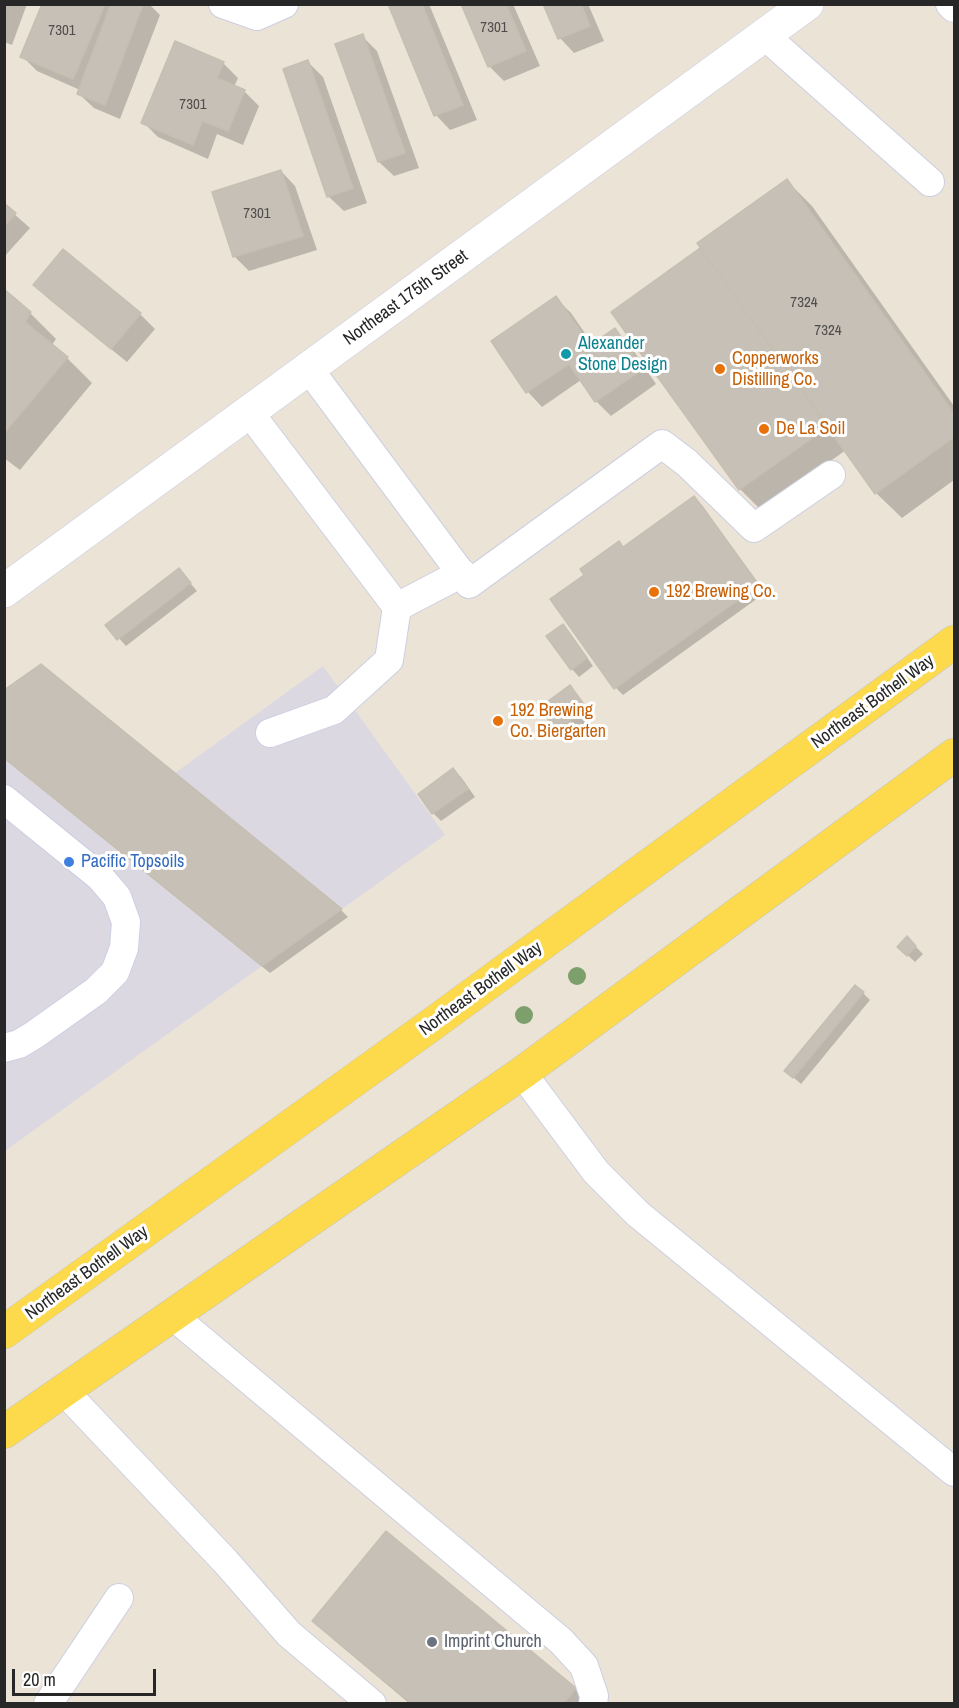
<!DOCTYPE html>
<html>
<head>
<meta charset="utf-8">
<style>
	body { margin:0 }
	#map { position:relative; width:959px; height:1708px; overflow:hidden; background:#ebe3d6; font-family:"Archivo Narrow",sans-serif }
	canvas { display:block }
	.frame { position:absolute; inset:0; border:6px solid #272727; pointer-events:none }
	.scale { position:absolute; left:12px; top:1669px; width:144px; height:27px; box-sizing:border-box; border:3px solid #272727; border-top:0; padding-left:8px; font-size:18px; line-height:21px; white-space:nowrap; color:#272727; -webkit-text-stroke:4px #fff; paint-order:stroke }
</style>
</head>
<body>
<div id="map">
<canvas width="959" height="1708"></canvas>
<div class="frame"></div>
<div class="scale">20 m</div>
</div>
<script>
const ctx = document.querySelector('canvas').getContext('2d');
ctx.lineJoin = 'round';
function fill(path, color) { ctx.fillStyle = color; ctx.fill(path, 'evenodd'); }
const poly = rows => new Path2D(rows.map(r => 'M' + r).join(''));
function strokePath(path, color, width, dash) { ctx.strokeStyle = color; ctx.lineWidth = width; ctx.lineCap = dash ? 'butt' : 'round'; ctx.setLineDash(dash || []); ctx.stroke(path); }
function label(font, color, halo, rows, align = 'center') {
  ctx.font = font + ' "Archivo Narrow",sans-serif'; ctx.lineWidth = 6; ctx.setLineDash([]); ctx.textBaseline = 'middle'; ctx.strokeStyle = halo; ctx.fillStyle = color; for (const [text, x, y, turn = 0] of rows) {
    ctx.save(); ctx.translate(x, y); ctx.rotate((+turn || 0) * Math.PI / 180); ctx.textAlign = isNaN(turn) ? turn : align; if (halo) ctx.strokeText(text, 0, 0); ctx.fillText(text, 0, 0); ctx.restore();
  }
}
const industrial = poly([
	[323,666,445,835,342,909,175,773],
	[4,758,262,966,5,1151,4,1151]
]);
const shadow = poly([
	[4,4,27,4,12,45,4,42],
	[44,4,149,4,160,15,120,119,94,108,79,94,80,90,37,71,22,56],
	[390,4,429,4,477,120,450,130,436,115],
	[462,4,513,4,540,66,504,81,489,66],
	[544,4,588,4,604,41,574,53,560,38],
	[362,36,377,51,419,168,394,176,379,162],
	[308,62,323,77,367,203,344,211,329,197,284,70],
	[223,63,238,78,234,87,244,91,259,106,243,145,217,134,208,159,158,137,143,122],
	[281,171,295,186,317,250,249,271,234,256],
	[787,181,812,206,954,406,954,480,902,518,876,493,846,450,761,510,740,489,613,312,700,250,705,255],
	[4,205,30,228,4,257],
	[35,285,140,314,155,329,127,362,50,300],
	[4,291,30,313,56,339,52,345,67,358,92,383,20,470,4,458],
	[556,298,571,313,593,345,615,330,629,344,656,384,611,416,596,401,581,380,542,407,528,392,493,342],
	[694,498,702,505,765,593,623,695,616,688,552,600],
	[179,570,197,591,126,646,107,625],
	[563,626,570,633,593,666,579,677,572,669,548,637],
	[41,666,341,910,348,917,270,973,4,758],
	[570,687,577,694,593,717,565,737,558,730],
	[453,770,461,777,475,797,441,821,433,813,420,794],
	[907,938,923,954,915,962,899,947],
	[863,993,870,1000,801,1084,786,1071],
	[387,1533,575,1689,589,1704,410,1704,335,1641,314,1621]
]);
const building = poly([
	[42,4,105,4,73,79,20,57,42,4],
	[111,4,143,4,105,105,77,94,111,4],
	[388,4,422,4,463,105,434,116,388,4],
	[461,4,506,4,526,51,488,67,461,4],
	[543,4,581,4,590,26,558,39,543,4],
	[363,34,405,153,378,162,335,44,363,34],
	[175,41,224,62,217,78,245,90,228,131,202,121,193,145,141,123,175,41],
	[308,60,353,188,327,197,283,69,308,60],
	[281,170,303,236,233,257,212,192,281,170],
	[787,179,954,414,954,437,875,494,697,243,787,179],
	[4,203,16,213,4,226,4,203],
	[700,248,829,426,739,490,611,312,700,248],
	[63,249,141,313,111,349,33,285,63,249],
	[4,289,31,312,25,322,68,357,4,433,4,289],
	[556,296,590,345,615,328,643,369,595,402,569,364,526,393,491,341,556,296],
	[694,496,759,585,614,689,550,599,584,575,580,569,619,541,623,547,694,496],
	[179,568,191,583,117,640,105,625,179,568],
	[563,624,587,658,571,670,546,636,563,624],
	[41,664,175,773,342,909,262,966,4,758,4,690,41,664],
	[570,685,587,709,556,731,540,707,570,685],
	[453,768,468,789,432,814,418,794,453,768],
	[907,936,916,946,907,956,897,947,907,936],
	[855,985,864,992,793,1078,784,1071,855,985],
	[386,1531,576,1688,563,1704,412,1704,312,1621,386,1531]
]);
const lane = poly([
	[223,4,257,16,284,4],
	[950,4,954,8],
	[764,35,930,182],
	[309,369,469,584,662,444,687,463,754,528,831,475],
	[249,412,397,607,462,573],
	[270,733,334,710,389,660,397,607],
	[4,799,100,877,117,897,126,922,124,948,115,972,96,991,34,1035,19,1044,4,1048],
	[522,1073,596,1172,638,1214,954,1472],
	[173,1316,561,1641,584,1666,594,1696,593,1704],
	[64,1391,225,1561,289,1634,372,1704],
	[48,1704,119,1598]
]);
const secondary = poly([
	[4,591,807,4]
]);
const primary = poly([
	[4,1332,431,1025,954,642],
	[4,1432,522,1073,954,755]
]);
const trees = [
	[577,976],
	[524,1015]
];
const markers = [
	[566,354,6,"#0f9aa8"],
	[720,369,6,"#e8710a"],
	[764,429,6,"#e8710a"],
	[654,592,6,"#e8710a"],
	[498,721,6,"#e8710a"],
	[69,862,6,"#3f7fe0"],
	[432,1642,6,"#6b7280"]
];
const numberNames = [
	["7301",494,28],
	["7301",62,31],
	["7301",193,105],
	["7301",257,214],
	["7324",804,303],
	["7324",828,331]
];
const streetNames = [
	["Northeast 175th Street",406,298,-36],
	["Northeast Bothell Way",873,702,-36],
	["Northeast Bothell Way",481,989,-36],
	["Northeast Bothell Way",87,1273,-36]
];
const cultureNames = [
	["Alexander",578,344],
	["Stone Design",578,365]
];
const foodNames = [
	["Copperworks",732,359],
	["Distilling Co.",732,380],
	["De La Soil",776,429],
	["192 Brewing Co.",666,592],
	["192 Brewing",510,711],
	["Co. Biergarten",510,732]
];
const shopNames = [
	["Pacific Topsoils",81,862]
];
const worshipNames = [
	["Imprint Church",444,1642]
];
fill(industrial, '#dcd8e2');
fill(shadow, '#0003');
fill(building, '#c6c0b7');
strokePath(building, '#c6bfb1', 1.5);
strokePath(lane, '#cccfe2', 30);
strokePath(secondary, '#cccfe2', 34);
strokePath(primary, '#c7c7c7', 34);
strokePath(lane, '#fff', 28);
strokePath(secondary, '#fff', 33);
strokePath(primary, '#fcda4b', 33);
ctx.fillStyle = '#7c9f6b';
for (const [x, y] of trees) { ctx.beginPath(); ctx.arc(x, y, 9, 0, 2 * Math.PI); ctx.fill(); }
for (const [x, y, r, color] of markers) { const dot = new Path2D(); dot.arc(x, y, r, 0, 2 * Math.PI); ctx.fillStyle = color; ctx.fill(dot); strokePath(dot, '#fff', 2); }
label('15px', '#4f4d4b', null, numberNames);
label('18px', '#272727', '#fff', streetNames);
label('18px', '#0d838f', '#fff', cultureNames, 'left');
label('18px', '#c56008', '#fff', foodNames, 'left');
label('18px', '#366cbe', '#fff', shopNames, 'left');
label('18px', '#5b616d', '#fff', worshipNames, 'left');
</script>
</body>
</html>
